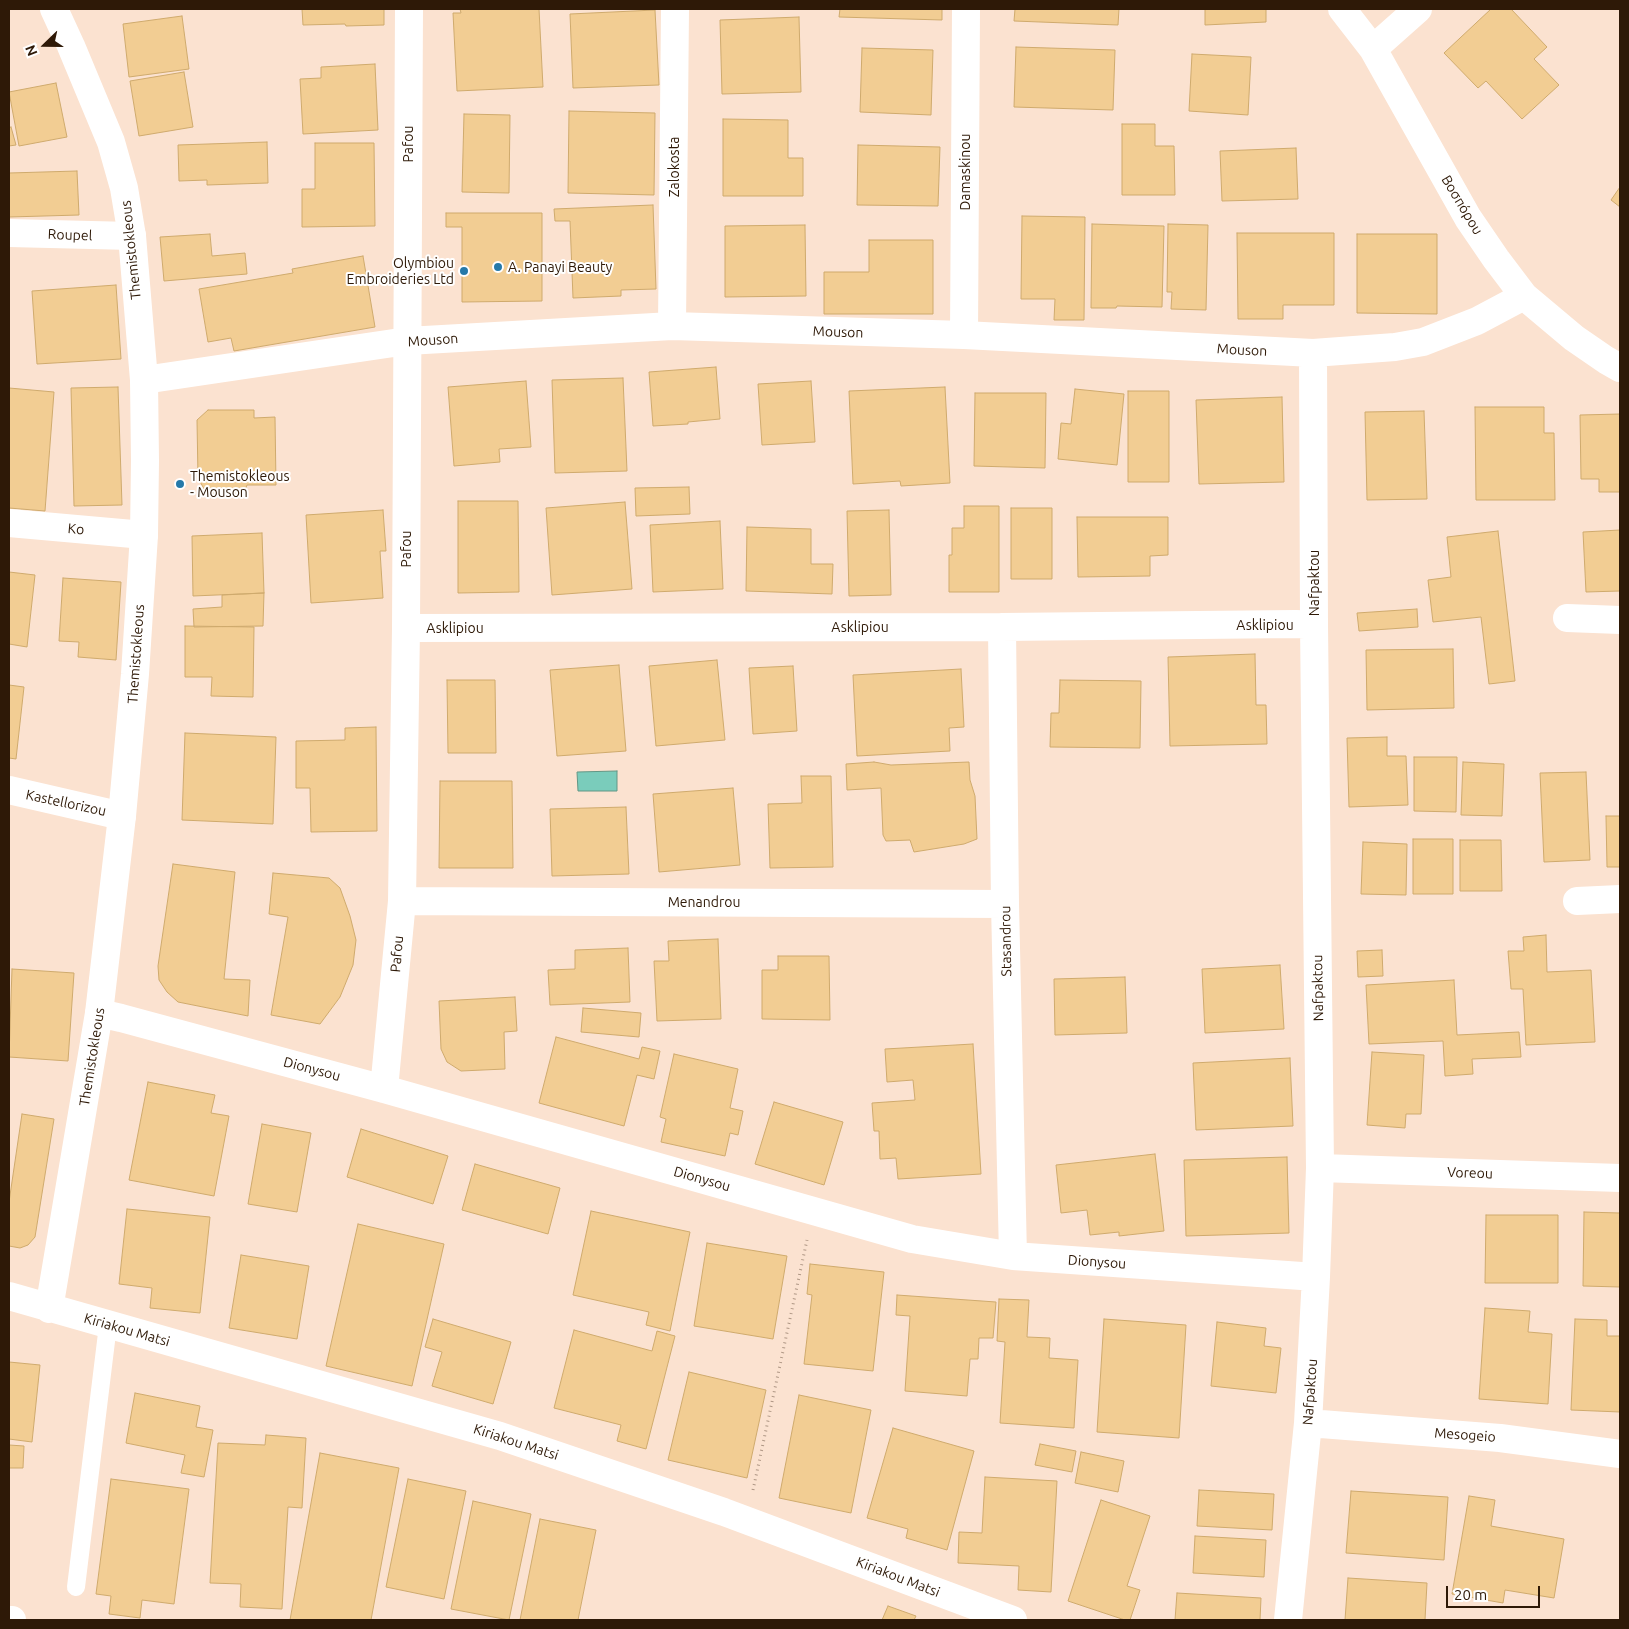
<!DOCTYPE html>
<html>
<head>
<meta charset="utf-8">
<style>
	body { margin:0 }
	#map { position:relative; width:1629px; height:1629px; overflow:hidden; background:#fbe2d0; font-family:Ubuntu,sans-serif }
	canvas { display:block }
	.frame { position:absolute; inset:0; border:10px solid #2e1907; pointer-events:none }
	.north { position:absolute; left:20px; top:20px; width:50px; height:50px; -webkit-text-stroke:4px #fff; paint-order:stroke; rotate:248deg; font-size:14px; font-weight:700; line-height:20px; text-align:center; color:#2e1907 }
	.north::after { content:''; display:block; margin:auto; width:18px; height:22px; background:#2e1907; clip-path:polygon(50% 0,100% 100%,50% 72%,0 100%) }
	.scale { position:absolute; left:1446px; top:1586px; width:94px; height:22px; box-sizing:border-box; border:2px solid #2e1907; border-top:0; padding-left:6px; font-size:15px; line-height:18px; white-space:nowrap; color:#2e1907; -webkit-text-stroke:4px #fff; paint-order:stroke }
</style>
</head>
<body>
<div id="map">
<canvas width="1629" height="1629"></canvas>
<div class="frame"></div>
<div class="north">N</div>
<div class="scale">20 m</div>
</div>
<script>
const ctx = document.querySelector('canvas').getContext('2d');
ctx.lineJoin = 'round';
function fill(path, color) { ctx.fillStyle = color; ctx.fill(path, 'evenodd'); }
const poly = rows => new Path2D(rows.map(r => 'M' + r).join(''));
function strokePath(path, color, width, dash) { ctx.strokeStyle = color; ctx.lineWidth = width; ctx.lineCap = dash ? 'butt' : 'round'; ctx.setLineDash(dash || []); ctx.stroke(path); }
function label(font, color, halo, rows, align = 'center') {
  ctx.font = font + ' Ubuntu,sans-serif'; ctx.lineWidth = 4; ctx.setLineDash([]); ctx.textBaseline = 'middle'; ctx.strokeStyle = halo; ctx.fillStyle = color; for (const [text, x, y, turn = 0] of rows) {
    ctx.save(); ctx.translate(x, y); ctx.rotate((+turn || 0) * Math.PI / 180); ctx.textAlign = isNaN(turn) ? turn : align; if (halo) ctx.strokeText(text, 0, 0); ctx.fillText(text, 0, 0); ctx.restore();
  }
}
const water = poly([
	[617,771,617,791,578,791,577,772,617,771]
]);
const building = poly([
	[302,9,384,9,384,25,346,26,345,24,303,25,302,9],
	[460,9,539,9,543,87,457,91,453,13,461,13,460,9],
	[840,9,942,9,942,20,839,17,840,9],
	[1015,9,1119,9,1118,25,1014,21,1015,9],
	[1205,9,1266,9,1266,22,1205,25,1205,9],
	[1491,9,1511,9,1547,47,1534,59,1559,85,1522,119,1486,81,1478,88,1444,53,1491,9],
	[655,10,659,85,573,88,570,14,655,10],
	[182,16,189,69,129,77,123,24,182,16],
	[799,17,801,92,722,94,720,20,799,17],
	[1016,47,1115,50,1113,110,1014,107,1016,47],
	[862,48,933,50,931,115,860,112,862,48],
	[1192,54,1251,57,1248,115,1189,111,1192,54],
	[375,64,378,130,303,134,300,79,321,78,321,67,375,64],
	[184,72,193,127,139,136,130,81,184,72],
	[56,83,67,137,19,146,9,92,56,83],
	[569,111,655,113,654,195,568,193,569,111],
	[464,114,510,115,509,193,462,192,464,114],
	[723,119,788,120,788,158,803,158,803,196,723,196,723,119],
	[1122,124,1155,124,1155,146,1174,146,1175,195,1122,195,1122,124],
	[11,127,16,145,9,146,9,128,11,127],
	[267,142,268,183,207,185,207,180,179,181,178,145,267,142],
	[315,143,374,143,375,226,302,227,302,189,315,189,315,143],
	[858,145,940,147,938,206,857,205,858,145],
	[1296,148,1298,199,1222,201,1220,151,1296,148],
	[77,171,79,215,9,217,9,173,77,171],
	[1620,187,1620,207,1611,200,1620,187],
	[653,205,656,289,621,290,621,296,573,298,570,221,555,221,554,209,653,205],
	[446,213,542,213,542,301,462,302,462,227,446,227,446,213],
	[1022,216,1085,217,1084,320,1054,320,1055,299,1021,299,1022,216],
	[1092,224,1164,226,1162,307,1117,306,1116,308,1091,308,1092,224],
	[1168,224,1208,225,1206,310,1171,309,1172,292,1167,292,1168,224],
	[805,225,806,296,725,297,725,226,805,225],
	[1237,233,1334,233,1334,305,1283,305,1283,319,1238,319,1237,233],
	[210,234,212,256,245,253,247,274,164,281,160,237,210,234],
	[1357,234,1437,234,1437,314,1357,313,1357,234],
	[869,240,933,240,933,314,824,314,824,272,869,272,869,240],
	[363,256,375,327,234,351,231,338,208,342,199,289,293,273,292,269,363,256],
	[116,285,121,359,37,364,32,291,116,285],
	[716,367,720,419,688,422,688,424,653,426,649,372,716,367],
	[623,378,627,471,555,473,552,380,623,378],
	[526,381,531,447,499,449,500,462,454,466,448,387,526,381],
	[811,381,815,442,762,445,758,384,811,381],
	[118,387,122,505,74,506,71,388,118,387],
	[945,387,950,483,901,486,900,481,853,484,849,391,945,387],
	[9,388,54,392,45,511,9,508,9,388],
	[1075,389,1124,394,1117,465,1058,459,1061,423,1071,424,1075,389],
	[1128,391,1169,391,1169,482,1128,482,1128,391],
	[975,393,1046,393,1045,468,974,466,975,393],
	[1282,397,1284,482,1199,484,1196,400,1282,397],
	[1475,407,1544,407,1544,433,1554,433,1555,500,1476,500,1475,407],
	[208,410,254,410,254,418,275,417,276,485,247,485,244,493,208,496,198,478,197,420,208,410],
	[1424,411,1427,499,1367,500,1365,412,1424,411],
	[1620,414,1620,492,1599,492,1599,479,1581,479,1580,415,1620,414],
	[689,487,690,514,636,516,635,488,689,487],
	[458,501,518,501,519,592,458,593,458,501],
	[625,502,632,589,552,595,546,508,625,502],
	[964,506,999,506,999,592,949,592,949,555,952,555,952,528,964,528,964,506],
	[1011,508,1052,508,1052,579,1011,579,1011,508],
	[383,510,386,551,380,551,383,598,311,603,306,515,383,510],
	[889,510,891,595,849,596,847,511,889,510],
	[1077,517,1168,517,1168,555,1150,556,1150,576,1078,577,1077,517],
	[720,521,723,589,653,592,650,525,720,521],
	[747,527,811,529,811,564,833,564,832,594,746,591,747,527],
	[1620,530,1620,591,1586,592,1583,532,1620,530],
	[1498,531,1515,681,1489,684,1481,617,1433,622,1428,580,1451,577,1447,537,1498,531],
	[262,533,264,593,193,596,192,536,262,533],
	[9,572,35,575,27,647,9,644,9,572],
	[63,578,121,582,116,660,78,657,79,642,59,641,63,578],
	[264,593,263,626,194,627,193,609,222,607,222,595,264,593],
	[1417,609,1418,627,1359,631,1357,613,1417,609],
	[185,626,254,627,253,697,211,696,212,677,185,677,185,626],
	[1453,649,1454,708,1367,710,1366,650,1453,649],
	[1255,654,1256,705,1266,705,1267,744,1170,746,1168,657,1255,654],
	[717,660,725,740,656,746,649,666,717,660],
	[619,665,626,751,557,756,550,670,619,665],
	[793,666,797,731,753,734,749,668,793,666],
	[961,669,964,727,949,728,950,751,857,756,853,675,961,669],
	[447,680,495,680,496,753,448,753,447,680],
	[1060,680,1141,681,1140,748,1050,747,1051,713,1059,713,1060,680],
	[9,685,24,687,16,759,9,758,9,685],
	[376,727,377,831,311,832,310,788,296,788,296,741,345,740,345,728,376,727],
	[185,733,276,737,273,824,182,820,185,733],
	[1387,737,1387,756,1406,756,1408,805,1349,807,1347,738,1387,737],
	[1414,757,1457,757,1456,812,1414,811,1414,757],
	[874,762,891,765,969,762,970,780,975,796,977,839,964,844,914,852,910,840,886,841,883,835,881,788,847,790,846,764,874,762],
	[1463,762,1504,764,1502,816,1461,815,1463,762],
	[1586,772,1590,860,1544,862,1540,773,1586,772],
	[801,776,831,776,833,867,770,868,768,804,802,803,801,776],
	[440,781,512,781,513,868,439,868,440,781],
	[733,788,740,865,659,872,653,794,733,788],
	[626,807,629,874,552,876,550,809,626,807],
	[1606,816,1620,816,1620,867,1607,867,1606,816],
	[1413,839,1453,839,1453,894,1413,894,1413,839],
	[1460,840,1501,840,1502,891,1460,891,1460,840],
	[1363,842,1407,844,1406,895,1361,894,1363,842],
	[173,864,235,872,224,979,250,980,248,1016,178,1002,167,992,159,980,158,966,173,864],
	[273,873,329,878,340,888,350,916,356,940,353,965,340,997,320,1024,271,1015,288,917,269,914,273,873],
	[1546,935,1547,972,1591,970,1595,1042,1526,1045,1523,989,1511,989,1508,951,1524,951,1523,937,1546,935],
	[718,939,721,1019,657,1021,654,961,669,961,668,941,718,939],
	[628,948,630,1002,550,1005,548,970,575,969,575,950,628,948],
	[1382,950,1383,976,1358,977,1357,951,1382,950],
	[778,956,829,956,830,1020,762,1019,762,970,778,970,778,956],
	[1280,965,1284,1029,1205,1033,1202,969,1280,965],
	[12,969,74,973,68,1061,9,1057,12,969],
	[1125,977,1127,1033,1055,1035,1054,979,1125,977],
	[1454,980,1457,1035,1519,1032,1521,1057,1472,1059,1473,1074,1445,1076,1443,1041,1369,1044,1366,985,1454,980],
	[515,997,517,1031,504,1032,505,1069,461,1071,447,1062,441,1049,439,1001,515,997],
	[583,1008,641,1013,639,1037,581,1032,583,1008],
	[556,1037,639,1059,642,1047,660,1051,654,1079,637,1075,624,1126,539,1103,556,1037],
	[973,1044,981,1174,898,1179,896,1158,880,1159,879,1131,874,1131,872,1103,915,1100,913,1080,887,1082,885,1049,973,1044],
	[1372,1052,1424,1055,1421,1114,1406,1114,1405,1128,1367,1125,1372,1052],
	[674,1054,738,1069,730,1108,743,1111,738,1135,730,1133,725,1156,661,1142,666,1119,660,1117,674,1054],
	[1290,1058,1293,1126,1196,1130,1193,1063,1290,1058],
	[148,1082,215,1095,211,1113,229,1116,214,1196,129,1180,148,1082],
	[774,1102,843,1122,824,1185,755,1164,774,1102],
	[22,1114,54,1119,35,1237,28,1245,20,1248,9,1246,9,1202,22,1114],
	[262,1124,311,1133,297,1212,248,1204,262,1124],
	[361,1129,448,1156,433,1204,347,1177,361,1129],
	[1155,1154,1164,1231,1119,1236,1119,1232,1090,1235,1087,1210,1061,1213,1056,1165,1155,1154],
	[1287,1157,1289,1233,1186,1236,1184,1160,1287,1157],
	[475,1164,560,1188,548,1234,462,1210,475,1164],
	[127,1209,210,1217,200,1313,150,1308,152,1288,119,1284,127,1209],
	[591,1211,690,1232,670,1331,646,1325,649,1312,573,1295,591,1211],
	[1584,1212,1620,1213,1620,1287,1583,1286,1584,1212],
	[1486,1215,1558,1215,1558,1283,1485,1283,1486,1215],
	[358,1224,444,1244,412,1386,326,1366,358,1224],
	[707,1243,787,1256,773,1339,694,1326,707,1243],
	[241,1255,309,1266,297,1339,229,1328,241,1255],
	[810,1264,884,1272,873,1371,804,1364,812,1295,807,1294,810,1264],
	[897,1295,996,1302,993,1338,979,1338,978,1359,970,1359,967,1396,905,1391,910,1316,896,1315,897,1295],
	[999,1299,1029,1300,1027,1337,1050,1338,1049,1358,1078,1360,1074,1428,1000,1423,1005,1342,997,1341,999,1299],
	[1485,1308,1530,1311,1528,1332,1552,1334,1548,1404,1479,1399,1485,1308],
	[433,1319,511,1342,493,1404,432,1386,442,1352,425,1347,433,1319],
	[1104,1319,1186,1325,1179,1438,1097,1432,1104,1319],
	[1575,1319,1607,1320,1607,1336,1620,1336,1620,1412,1571,1410,1575,1319],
	[1217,1322,1266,1328,1264,1346,1281,1348,1276,1393,1211,1386,1217,1322],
	[574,1330,652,1351,657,1331,675,1336,646,1449,617,1441,621,1425,554,1408,574,1330],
	[9,1362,40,1365,32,1442,9,1439,9,1362],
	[689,1372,766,1390,747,1478,668,1460,689,1372],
	[135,1393,200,1406,196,1427,213,1430,204,1477,181,1473,185,1455,126,1443,135,1393],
	[799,1395,871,1410,851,1513,779,1498,799,1395],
	[893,1428,974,1451,947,1550,906,1538,908,1529,867,1518,893,1428],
	[266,1435,306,1438,302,1508,288,1507,282,1609,240,1607,241,1584,210,1583,218,1443,265,1445,266,1435],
	[1040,1444,1076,1451,1072,1472,1035,1465,1040,1444],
	[9,1445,24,1446,23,1468,9,1468,9,1445],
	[1081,1452,1124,1461,1118,1492,1075,1483,1081,1452],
	[320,1453,399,1468,371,1620,290,1620,320,1453],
	[985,1477,1057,1481,1051,1592,1018,1590,1019,1566,958,1563,959,1532,982,1533,985,1477],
	[111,1479,189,1489,174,1604,142,1600,140,1618,109,1614,111,1596,96,1594,111,1479],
	[408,1479,466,1491,444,1599,386,1587,408,1479],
	[1199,1490,1274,1494,1272,1530,1197,1526,1199,1490],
	[1351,1491,1448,1497,1444,1560,1346,1553,1351,1491],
	[1469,1496,1495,1500,1491,1526,1564,1539,1554,1598,1505,1590,1503,1603,1452,1594,1469,1496],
	[1101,1500,1150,1516,1127,1586,1140,1590,1130,1620,1125,1620,1068,1601,1101,1500],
	[473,1501,531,1514,509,1620,451,1609,473,1501],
	[540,1519,596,1530,578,1620,520,1620,540,1519],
	[1195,1536,1266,1540,1264,1577,1193,1573,1195,1536],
	[1348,1578,1427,1583,1425,1620,1345,1620,1348,1578],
	[1177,1593,1261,1598,1260,1620,1175,1620,1177,1593],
	[888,1606,916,1616,914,1620,882,1620,888,1606]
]);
const path = poly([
	[753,1490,807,1240]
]);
const service = poly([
	[76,1587,108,1325]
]);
const minor = poly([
	[1342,9,1373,49,1468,218,1496,259,1524,296,1574,338,1606,360,1620,368],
	[1373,49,1418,9],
	[9,233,132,236],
	[672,326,675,9],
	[964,335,966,9],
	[144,380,407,341,672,326,964,335,1313,353,1395,347,1423,342,1477,321,1524,296],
	[9,523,144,535],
	[1567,618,1620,620],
	[1002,627,1005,904,1013,1256],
	[406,628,1002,627,1296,624,1314,625],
	[9,790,122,816],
	[402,901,1005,904],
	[1577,901,1620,899],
	[99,1013,121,1018,384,1089,912,1239,1013,1256,1316,1277],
	[384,1089,402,901,406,628,409,9],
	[1320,1168,1620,1178],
	[1308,1423,1500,1438,1620,1454],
	[9,1620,12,1620],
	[1288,1620,1308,1423,1316,1277,1320,1168,1314,625,1313,353]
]);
const tertiary = poly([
	[9,1296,500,1436,724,1512,1013,1620],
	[49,1309,99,1013,122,816,135,674,144,535,145,461,144,380,132,236,124,188,111,142,71,46,54,9]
]);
const markers = [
	[498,267,5,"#2579a9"],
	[464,271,5,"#2579a9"],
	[180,484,5,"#2579a9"]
];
const streetNames = [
	["Pafou",408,144,-90],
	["Zalokosta",674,167,-90],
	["Damaskinou",965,172,-90],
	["Βοσπόρου",1462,205,59],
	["Roupel",70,235,2],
	["Themistokleous",131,250,-96],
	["Mouson",838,332,2],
	["Mouson",433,340,-4],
	["Mouson",1242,350,3],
	["Ko",76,529,5],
	["Pafou",406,549,-90],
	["Nafpaktou",1314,583,-90],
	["Asklipiou",1265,625],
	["Asklipiou",860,627],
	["Asklipiou",455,628],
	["Themistokleous",136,654,-86],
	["Kastellorizou",66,803,12],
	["Menandrou",704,902],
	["Stasandrou",1006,941,-91],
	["Pafou",397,954,-85],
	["Nafpaktou",1318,988,-91],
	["Themistokleous",92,1057,-81],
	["Dionysou",312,1069,15],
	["Voreou",1470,1173,2],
	["Dionysou",702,1179,16],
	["Dionysou",1097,1262,4],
	["Kiriakou Matsi",127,1330,16],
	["Nafpaktou",1310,1392,-86],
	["Mesogeio",1465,1435,4],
	["Kiriakou Matsi",516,1442,18],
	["Kiriakou Matsi",898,1577,21]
];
const poiNames = [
	["Olymbiou",454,263,"right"],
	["Embroideries Ltd",454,279,"right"],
	["A. Panayi Beauty",508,267],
	["Themistokleous",190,476],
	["- Mouson",190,492]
];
fill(water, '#7accbb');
strokePath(water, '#639685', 1);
fill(building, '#f2cd93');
strokePath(building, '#cfaa6d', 1);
strokePath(path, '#af9785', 3, [1, 4]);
strokePath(service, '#fff', 18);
strokePath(minor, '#fff', 28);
strokePath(tertiary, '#fff', 28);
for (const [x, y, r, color] of markers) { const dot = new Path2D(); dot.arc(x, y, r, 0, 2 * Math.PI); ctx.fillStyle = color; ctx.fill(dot); strokePath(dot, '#fff', 2); }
label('14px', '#2e1907', '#fff', streetNames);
label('14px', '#2e1907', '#fff', poiNames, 'left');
</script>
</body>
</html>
